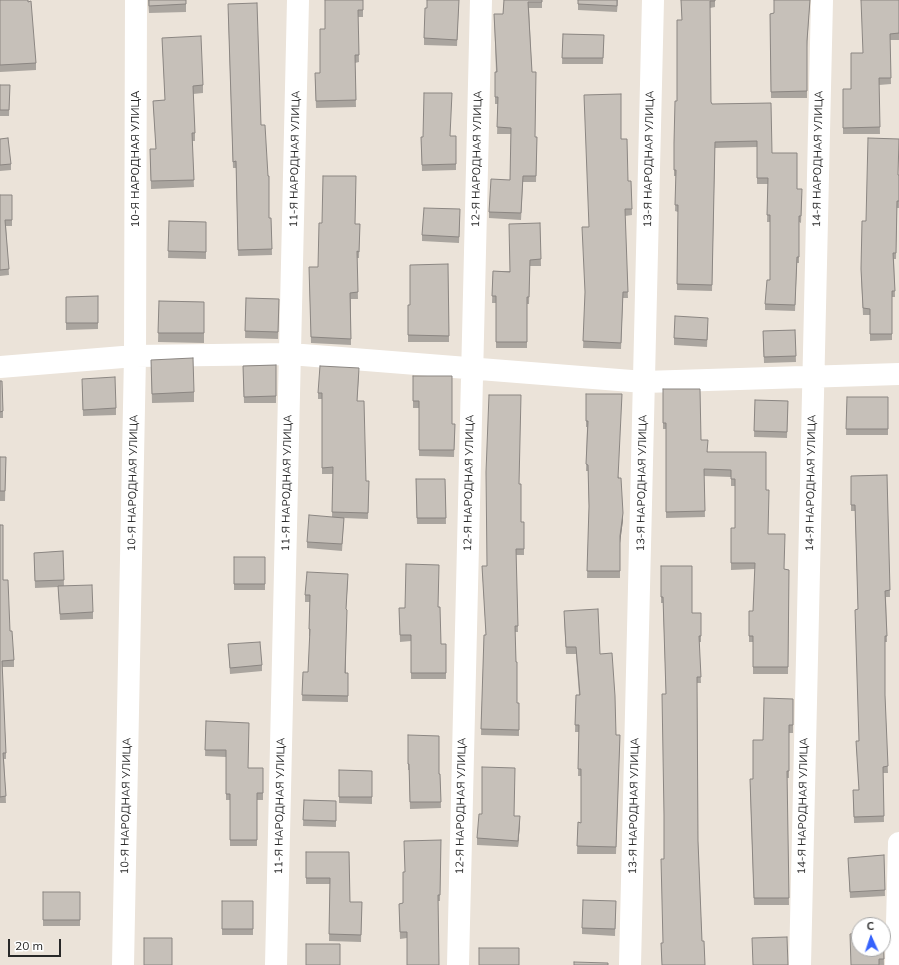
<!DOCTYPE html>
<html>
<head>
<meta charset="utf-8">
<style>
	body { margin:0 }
	#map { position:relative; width:899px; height:965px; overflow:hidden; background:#ebe3d9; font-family:Mulish,sans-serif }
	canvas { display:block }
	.north { position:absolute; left:851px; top:917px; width:40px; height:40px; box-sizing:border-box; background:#fff; border:1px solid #a9a9a9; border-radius:50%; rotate:357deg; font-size:11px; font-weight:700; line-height:16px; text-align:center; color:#282828 }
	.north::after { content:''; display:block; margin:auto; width:14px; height:18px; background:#3562fc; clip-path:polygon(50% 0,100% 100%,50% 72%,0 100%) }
	.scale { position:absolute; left:8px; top:939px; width:53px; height:18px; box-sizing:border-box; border:2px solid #282828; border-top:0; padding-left:5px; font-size:12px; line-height:14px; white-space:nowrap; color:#282828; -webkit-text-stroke:3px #fff; paint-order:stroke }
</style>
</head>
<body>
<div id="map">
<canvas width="899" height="965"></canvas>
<div class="north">С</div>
<div class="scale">20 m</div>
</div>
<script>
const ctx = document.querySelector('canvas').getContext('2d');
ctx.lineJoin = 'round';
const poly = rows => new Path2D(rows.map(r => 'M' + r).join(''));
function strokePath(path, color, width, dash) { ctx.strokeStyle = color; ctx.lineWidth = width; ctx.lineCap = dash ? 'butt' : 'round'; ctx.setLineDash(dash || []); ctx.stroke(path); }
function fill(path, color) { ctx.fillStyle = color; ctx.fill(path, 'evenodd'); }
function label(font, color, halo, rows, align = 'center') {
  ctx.font = font + ' Mulish,sans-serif'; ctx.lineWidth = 4; ctx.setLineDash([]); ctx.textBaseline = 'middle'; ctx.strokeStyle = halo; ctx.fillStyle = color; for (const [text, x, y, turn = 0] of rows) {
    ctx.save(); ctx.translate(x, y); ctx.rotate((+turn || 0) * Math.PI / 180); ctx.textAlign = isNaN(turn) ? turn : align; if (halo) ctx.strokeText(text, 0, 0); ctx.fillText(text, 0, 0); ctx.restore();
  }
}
const minor = poly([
	[0,367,135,356,290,354,644,382,899,374],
	[123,965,135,356,136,0],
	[276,965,298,0],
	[458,965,481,0],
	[630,965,653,0],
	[800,965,822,0],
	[896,965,899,843]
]);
const wall = poly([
	[0,0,36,63,36,70,0,72],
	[148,0,186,0,186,12,149,13],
	[363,0,363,17,358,17,359,62,355,63,356,107,316,108,315,80,320,73],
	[459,0,457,46,424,45,424,38,427,8],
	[504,0,542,0,542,8,529,8,535,137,537,137,536,182,523,182,521,220,489,218,489,212,510,180,511,134,497,134,498,104,495,104,495,72,496,72,494,14,503,14],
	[578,0,618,0,617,12,578,10],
	[681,0,715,0,715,7,710,8,711,102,712,104,772,153,802,196,801,223,799,222,799,263,797,263,795,311,765,310,765,304,770,280,770,222,767,222,768,184,757,184,757,147,715,148,712,291,677,290,678,212,675,211,676,176,674,176,674,143,677,101,682,20],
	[810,0,807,47,807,98,771,98,770,14,774,13],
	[899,0,899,40,890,40,891,84,879,85,880,134,843,134,843,89,851,89,863,53],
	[228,10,261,125,269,218,271,218,272,255,238,256,236,168,233,168],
	[563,34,604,35,603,64,562,64],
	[162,38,203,85,203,93,193,94,195,133,195,141,192,141,194,187,151,189,150,149,156,149,153,101,165,100],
	[0,85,10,85,9,116,0,116],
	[456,136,456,170,422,171,421,137],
	[0,139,11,164,11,170,0,171],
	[621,139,628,181,631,181,632,215,625,216,628,298,623,298,621,349,583,348,589,227],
	[899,175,899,208,897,208,896,259,894,259,895,297,892,297,892,340,870,341,870,315,863,315,861,275,866,221],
	[0,195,12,195,12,226,6,226,9,275,0,276],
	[460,216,459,243,422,241,422,235],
	[169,221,206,222,206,259,168,258],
	[540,223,541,266,530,266,529,304,527,304,527,348,496,348,496,303,492,303,493,271,510,271],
	[355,224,360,224,359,258,357,258,358,299,351,299,351,345,311,343,309,267,318,267],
	[448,264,449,342,408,342,408,305,410,305],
	[98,296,98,329,66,330,66,297],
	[246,298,279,299,278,339,245,338],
	[159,301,204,302,204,343,158,342],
	[708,324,707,347,674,345,674,338],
	[795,330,796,362,764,363,763,331],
	[151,360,194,392,194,402,152,403],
	[276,365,276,403,244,403,243,366],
	[359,375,357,401,366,481,369,481,368,519,344,518,342,551,307,548,307,542,332,517,333,474,322,474,322,399,318,399,318,393],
	[413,376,452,424,455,424,454,457,419,456,419,408,413,408],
	[0,381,3,411,3,418,0,418],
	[82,385,116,408,116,415,83,416],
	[663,389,701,440,708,452,766,490,768,534,784,569,789,570,788,674,753,674,753,642,749,642,749,611,753,611,755,569,731,570,731,528,735,528,735,486,731,486,731,477,704,476,705,517,666,518,666,429,663,429],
	[586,394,619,478,623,520,620,543,620,578,587,578,589,508,588,471,586,471,587,427,586,427],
	[847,397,888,397,888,435,846,435],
	[755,400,788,401,787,438,754,437],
	[0,457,6,457,5,501,0,501],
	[887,475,890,597,886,597,887,642,885,642,885,695,888,773,883,773,884,822,854,823,853,790,859,790,856,741,859,741,858,609,855,511,851,511,851,476],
	[416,479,445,479,446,524,417,524],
	[519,484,521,522,524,522,524,555,516,555,518,632,515,632,516,662,517,703,519,703,519,736,481,735,484,635,486,635,482,566,487,566],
	[0,525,3,580,10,631,14,660,14,667,2,667,6,753,6,759,4,759,6,803,0,803],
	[63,551,64,586,93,612,93,619,60,620,58,587,35,588,34,553],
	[234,557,265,557,265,590,234,590],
	[661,566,692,613,701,613,701,642,699,642,701,683,697,683,698,841,702,941,705,965,662,965,661,943,663,943,666,694,663,603,661,603],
	[348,581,346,609,346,673,348,673,348,702,302,701,303,672,308,672,310,636,309,636,309,629,310,602,305,602,305,595],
	[438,607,441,644,446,644,446,679,411,679,411,641,400,642,399,608],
	[564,618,600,654,616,735,620,735,616,854,577,854,578,822,581,823,581,776,578,776,579,732,575,732,576,695,579,695,576,654,566,654],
	[228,644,262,665,262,671,230,674],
	[793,699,793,733,789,733,789,778,787,778,789,905,754,905,750,786,753,779,763,740],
	[206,721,248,768,263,768,263,800,257,800,257,846,230,846,230,800,226,800,226,757,205,756],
	[408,735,439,774,440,774,441,808,410,809,409,770,408,770],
	[339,770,372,771,372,804,339,803],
	[304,800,336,801,336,827,303,826],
	[514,816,520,823,518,847,477,845,477,838],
	[441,840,440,901,438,901,407,938,400,939,399,904,403,903,405,872],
	[306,852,349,852,350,902,362,902,361,942,329,941,330,884,306,884],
	[884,855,885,896,850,898,848,858],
	[43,892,80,892,80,926,43,926],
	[222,901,253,901,253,935,222,935],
	[616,901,615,936,582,934,582,928],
	[883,932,884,965,851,965]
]);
const shadedWall = poly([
	[623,513,623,520,620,543,620,536],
	[520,816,520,823,518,847,518,841]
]);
const building = poly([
	[0,0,28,0,28,2,31,1,36,63,0,65,0,0],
	[149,0,186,0,186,4,149,6,149,0],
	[325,0,363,0,363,10,358,10,359,55,355,55,356,100,316,101,315,73,320,73,320,29,325,29,325,0],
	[427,0,459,0,457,40,424,38,425,8,427,8,427,0],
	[504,0,542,0,542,2,528,2,532,72,536,72,535,137,537,137,536,176,523,176,521,213,489,212,491,179,510,180,511,128,497,127,498,97,495,97,495,72,497,72,494,14,503,14,504,0],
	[578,0,617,0,617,6,578,4,578,0],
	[681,0,715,0,715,1,710,1,711,102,712,104,771,103,772,153,797,153,797,189,802,189,801,216,799,216,799,257,797,257,795,305,765,304,767,280,770,280,770,215,767,215,768,178,757,178,757,141,715,142,712,285,677,284,678,205,675,205,676,170,674,170,674,143,675,101,677,101,677,20,682,20,681,0],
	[774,0,810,0,807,41,807,91,771,92,770,14,774,13,774,0],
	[861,0,899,0,899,33,890,34,891,78,879,78,880,127,843,128,843,89,851,89,851,53,863,53,861,0],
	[257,3,261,125,265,125,268,176,269,176,269,218,271,218,272,249,238,250,236,161,233,162,228,4,257,3],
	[563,34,604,35,603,58,562,58,563,34],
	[201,36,203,85,193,86,195,133,192,133,194,180,151,181,150,149,156,149,153,101,165,100,162,38,201,36],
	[0,85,10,85,9,110,0,110,0,85],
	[424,93,452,93,450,136,456,136,456,164,422,165,421,137,423,137,424,93],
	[621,94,621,139,627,139,628,181,631,181,632,209,625,209,628,292,623,292,621,343,583,341,585,292,582,227,589,227,584,95,621,94],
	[8,138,11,164,0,165,0,139,8,138],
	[868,138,899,139,898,175,899,175,899,201,897,201,896,253,893,253,895,291,892,291,892,334,870,334,870,309,863,308,861,269,862,221,866,221,868,138],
	[323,176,356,176,355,224,360,224,359,252,357,251,358,292,350,293,351,339,311,337,309,267,318,267,319,223,322,223,323,176],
	[0,195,12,195,12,220,5,220,9,269,0,270,0,195],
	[424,208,460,209,459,237,422,235,424,208],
	[169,221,206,222,206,252,168,251,169,221],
	[540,223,541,259,530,260,529,297,527,297,527,342,496,342,496,296,492,296,493,271,510,272,509,224,540,223],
	[448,264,449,336,408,335,408,305,410,305,410,265,448,264],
	[98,296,98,323,66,323,66,297,98,296],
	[246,298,279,299,278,332,245,331,246,298],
	[159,301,204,302,204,333,158,333,159,301],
	[675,316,708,318,707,340,674,338,675,316],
	[795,330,796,356,764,357,763,331,795,330],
	[193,358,194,392,152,394,151,360,193,358],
	[276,365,276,396,244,397,243,366,276,365],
	[320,366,359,368,357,401,364,401,366,481,369,481,368,513,332,512,333,467,322,468,322,393,318,393,320,366],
	[413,376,452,376,452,424,455,424,454,450,419,450,419,401,413,401,413,376],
	[115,377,116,408,83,410,82,379,115,377],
	[0,381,2,381,3,411,0,412,0,381],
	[663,389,700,389,701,440,708,440,707,452,766,452,766,490,769,490,768,534,785,534,784,569,789,570,788,667,753,667,753,636,749,636,749,611,753,611,755,563,731,563,731,528,735,528,735,479,731,479,731,470,704,469,705,511,666,512,666,423,663,423,663,389],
	[586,394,622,394,618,478,621,478,623,513,620,536,620,571,587,571,589,506,588,465,586,464,588,421,586,421,586,394],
	[489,395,521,395,519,484,521,484,521,522,524,522,524,549,516,549,518,626,515,626,516,662,517,662,517,703,519,703,519,730,481,729,484,635,486,635,482,566,487,566,486,472,489,395],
	[847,397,888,397,888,429,846,429,847,397],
	[755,400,788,401,787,432,754,431,755,400],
	[0,457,6,457,5,491,0,491,0,457],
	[887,475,890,590,885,591,887,636,885,636,885,695,888,766,883,767,884,816,854,817,853,790,859,790,856,741,859,741,855,610,858,609,855,505,851,505,851,476,887,475],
	[416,479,445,479,446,518,417,518,416,479],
	[309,515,344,518,342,544,307,542,309,515],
	[0,525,3,525,3,580,8,580,10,631,12,631,14,660,2,661,6,753,3,753,6,796,0,797,0,525],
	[63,551,64,580,35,581,34,553,63,551],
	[234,557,265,557,265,584,234,584,234,557],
	[406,564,439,565,438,607,440,607,441,644,446,644,446,673,411,673,411,635,400,635,399,608,405,608,406,564],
	[661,566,692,566,692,613,701,613,701,636,699,636,701,677,697,677,698,841,702,941,704,941,705,965,662,965,661,943,663,943,661,859,664,859,664,815,662,694,666,694,663,597,661,597,661,566],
	[307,572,348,574,346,609,347,610,345,673,348,673,348,696,302,695,303,672,308,672,310,629,309,629,310,595,305,595,307,572],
	[92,585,93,612,60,614,58,586,92,585],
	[598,609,600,654,612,653,615,696,616,735,620,735,616,847,577,846,578,822,581,823,581,769,578,769,579,725,575,725,576,695,580,695,576,647,566,647,564,611,598,609],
	[260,642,262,665,230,668,228,644,260,642],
	[764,698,793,699,793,725,789,725,789,771,787,771,789,898,754,898,750,779,753,779,753,740,763,740,764,698],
	[206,721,249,723,248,768,263,768,263,793,257,793,257,840,230,840,230,794,226,794,226,750,205,750,206,721],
	[408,735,439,736,439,774,440,774,441,802,410,802,409,764,408,764,408,735],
	[482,767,515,768,514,816,520,816,518,841,477,838,479,814,482,814,482,767],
	[339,770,372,771,372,797,339,797,339,770],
	[304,800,336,801,336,821,303,820,304,800],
	[441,840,440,895,438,895,439,965,407,965,407,932,400,932,399,904,403,903,403,872,405,872,404,841,441,840],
	[306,852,349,852,350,902,362,902,361,935,329,934,330,878,306,878,306,852],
	[884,855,885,890,850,892,848,858,884,855],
	[43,892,80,892,80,920,43,920,43,892],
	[583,900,616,901,615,929,582,928,583,900],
	[222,901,253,901,253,929,222,929,222,901],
	[883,932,884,959,879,959,879,965,851,965,850,934,859,933,859,949,883,949,883,932],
	[787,937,788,965,753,965,752,938,787,937],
	[144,938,172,938,172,965,144,965,144,938],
	[306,944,340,944,340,965,306,965,306,944],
	[479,948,519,948,519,965,479,965,479,948],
	[574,962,608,963,608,965,574,965,574,962]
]);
const streetNames = [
	["10-Я НАРОДНАЯ УЛИЦА",136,159,-90],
	["11-Я НАРОДНАЯ УЛИЦА",295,159,-89],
	["12-Я НАРОДНАЯ УЛИЦА",477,159,-89],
	["13-Я НАРОДНАЯ УЛИЦА",649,159,-89],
	["14-Я НАРОДНАЯ УЛИЦА",818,159,-89],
	["10-Я НАРОДНАЯ УЛИЦА",133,483,-89],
	["11-Я НАРОДНАЯ УЛИЦА",287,483,-89],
	["12-Я НАРОДНАЯ УЛИЦА",469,483,-89],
	["13-Я НАРОДНАЯ УЛИЦА",642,483,-89],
	["14-Я НАРОДНАЯ УЛИЦА",811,483,-89],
	["10-Я НАРОДНАЯ УЛИЦА",126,806,-89],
	["11-Я НАРОДНАЯ УЛИЦА",280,806,-89],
	["12-Я НАРОДНАЯ УЛИЦА",461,806,-89],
	["13-Я НАРОДНАЯ УЛИЦА",634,806,-89],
	["14-Я НАРОДНАЯ УЛИЦА",803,806,-89]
];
strokePath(minor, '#fff', 22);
fill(wall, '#aaa59f');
fill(shadedWall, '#8b8682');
fill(building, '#c6c0b9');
strokePath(building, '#8b8682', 1);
label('11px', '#282828', '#fff', streetNames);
</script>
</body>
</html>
